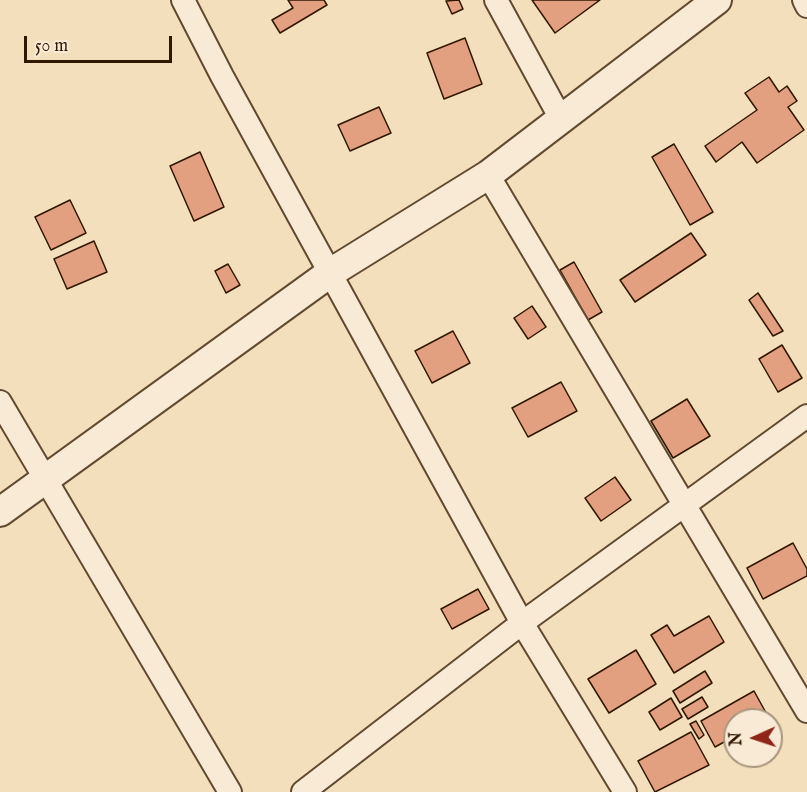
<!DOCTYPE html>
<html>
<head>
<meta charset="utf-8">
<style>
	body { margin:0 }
	#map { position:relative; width:807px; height:792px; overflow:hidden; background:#f4dfbd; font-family:"IM FELL English",serif }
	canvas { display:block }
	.north { position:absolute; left:723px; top:708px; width:60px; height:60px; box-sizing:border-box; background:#f8ead4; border:2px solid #a8967f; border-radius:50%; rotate:267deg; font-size:16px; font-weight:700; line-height:24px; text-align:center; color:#301700 }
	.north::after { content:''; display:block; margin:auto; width:21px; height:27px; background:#8f2418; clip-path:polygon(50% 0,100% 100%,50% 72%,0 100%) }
	.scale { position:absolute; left:24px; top:36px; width:148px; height:27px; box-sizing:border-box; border:3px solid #301700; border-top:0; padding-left:8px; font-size:18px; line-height:21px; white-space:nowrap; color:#301700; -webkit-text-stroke:4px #f8ead4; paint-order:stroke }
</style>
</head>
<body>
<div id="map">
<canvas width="807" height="792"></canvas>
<div class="north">N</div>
<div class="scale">50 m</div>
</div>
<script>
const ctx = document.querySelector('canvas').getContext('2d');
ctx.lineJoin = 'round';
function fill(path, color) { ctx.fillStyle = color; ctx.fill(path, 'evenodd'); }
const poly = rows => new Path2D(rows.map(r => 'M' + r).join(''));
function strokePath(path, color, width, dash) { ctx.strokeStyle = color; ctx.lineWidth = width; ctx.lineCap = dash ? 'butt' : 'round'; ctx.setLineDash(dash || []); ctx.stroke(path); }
const building = poly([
	[288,0,324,0,327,5,280,33,272,20,293,8,288,0],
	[459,0,463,9,452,14,446,1,459,0],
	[532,0,600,0,555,33,532,0],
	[465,38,482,84,444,99,427,53,465,38],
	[769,77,779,92,787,86,797,101,788,107,804,130,757,163,742,142,716,162,705,146,757,110,745,93,769,77],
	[379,107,391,133,350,151,338,125,379,107],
	[674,144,713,212,690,225,652,157,674,144],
	[200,152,224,207,194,221,170,166,200,152],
	[70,200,86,233,51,250,35,217,70,200],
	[691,233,706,255,635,302,620,280,691,233],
	[94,241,107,272,67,289,54,259,94,241],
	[574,262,602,312,588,320,560,270,574,262],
	[228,264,240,285,226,293,215,271,228,264],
	[758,293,783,331,773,336,749,300,758,293],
	[532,306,546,327,528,339,514,318,532,306],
	[453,331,470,363,432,383,415,351,453,331],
	[782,345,802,378,778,392,759,359,782,345],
	[561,382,577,411,528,437,512,408,561,382],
	[687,399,710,436,673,458,651,421,687,399],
	[615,477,631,500,601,521,585,498,615,477],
	[793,543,807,569,807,576,763,599,747,568,793,543],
	[478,589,489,609,452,629,441,609,478,589],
	[709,616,724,642,674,673,651,635,667,625,674,636,709,616],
	[636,650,656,684,609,713,588,679,636,650],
	[705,671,712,683,680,703,673,691,705,671],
	[754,691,770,720,735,720,735,736,715,747,701,721,754,691],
	[702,697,708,707,688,719,682,709,702,697],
	[671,698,682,717,660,730,649,712,671,698],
	[696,721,704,735,699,739,690,724,696,721],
	[691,732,709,765,655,792,638,761,691,732]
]);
const minor = poly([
	[183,0,222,76,522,623,625,792],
	[496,0,561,119],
	[804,0,807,6],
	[488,175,807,711],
	[0,402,230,792],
	[303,792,522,623,807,416]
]);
const tertiary = poly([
	[0,512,330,273,488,175,717,0]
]);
fill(building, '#e2a081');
strokePath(building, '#301700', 1.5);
strokePath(minor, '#61492f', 26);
strokePath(tertiary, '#61492f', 32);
strokePath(minor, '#f8ead4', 22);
strokePath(tertiary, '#f8ead4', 28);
</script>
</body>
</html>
